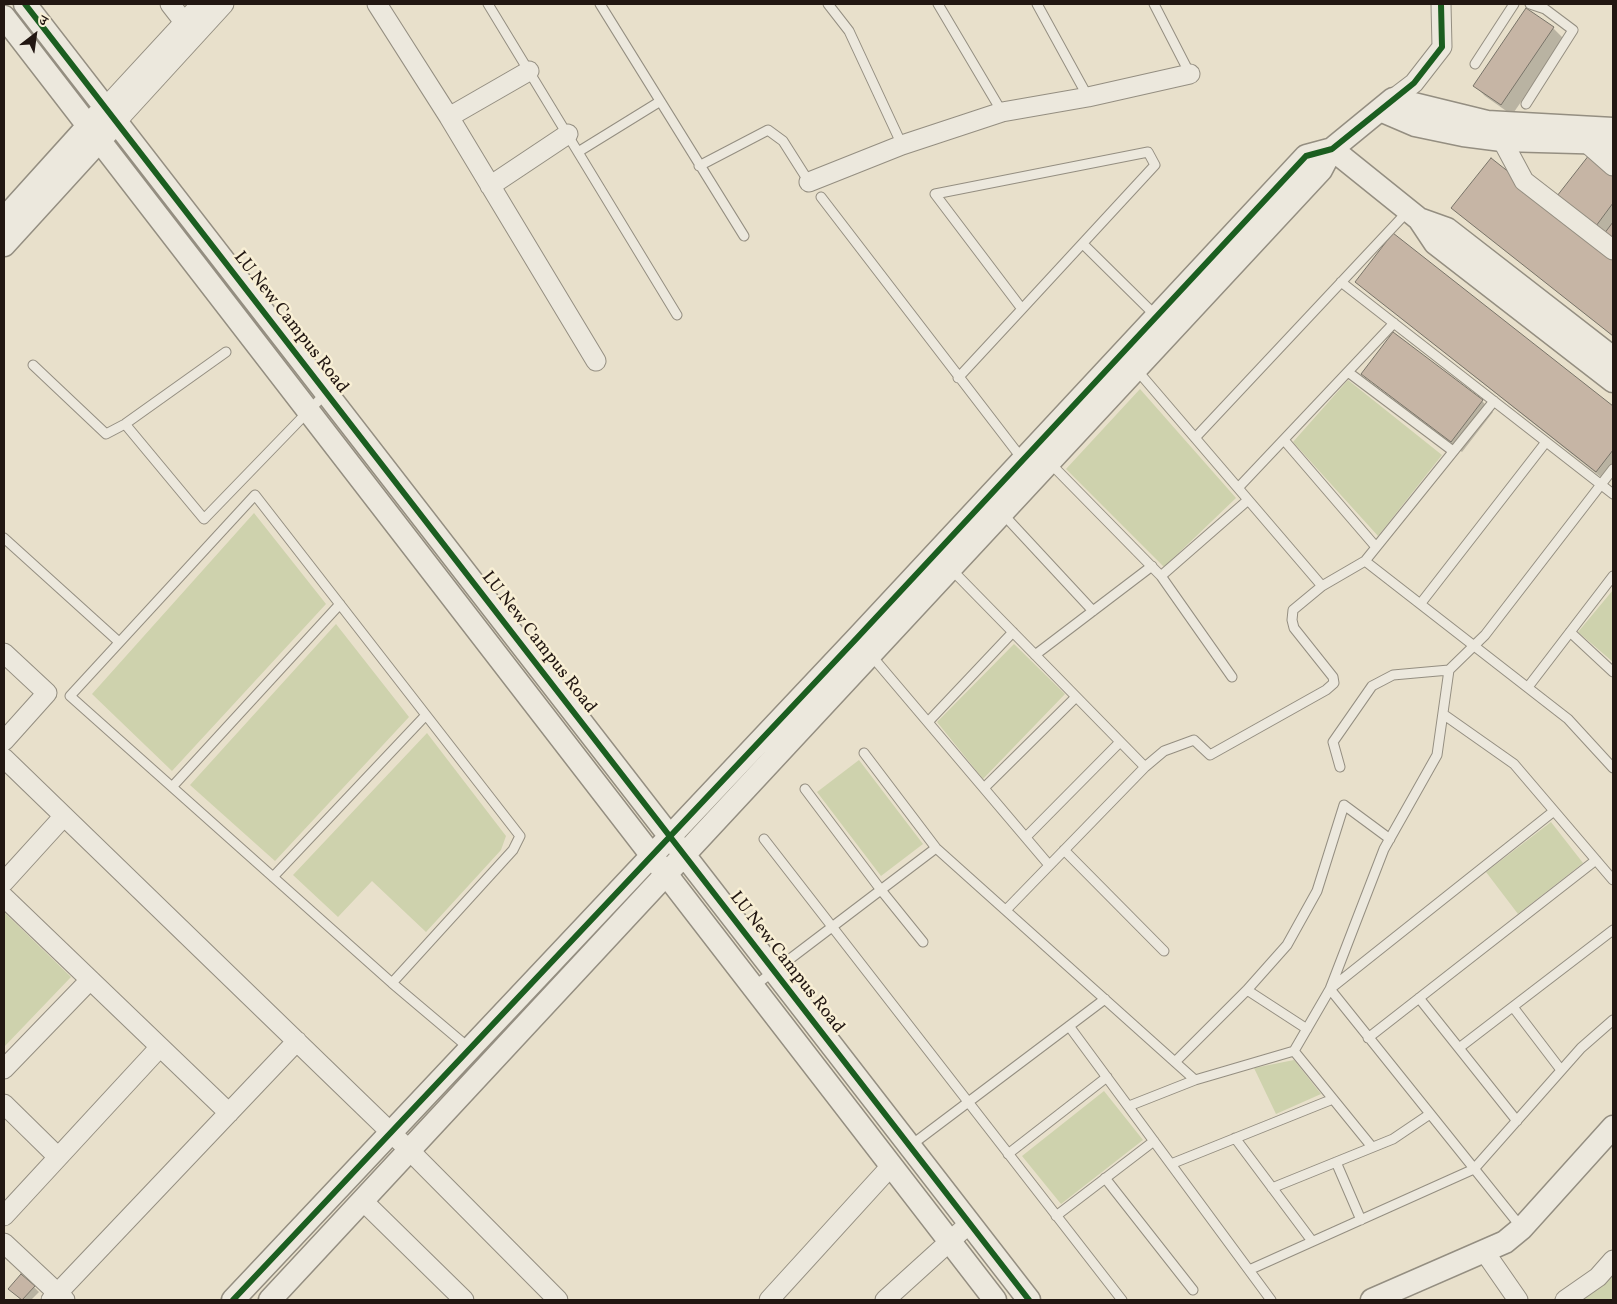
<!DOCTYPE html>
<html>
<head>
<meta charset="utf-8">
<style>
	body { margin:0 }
	#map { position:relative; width:1617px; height:1304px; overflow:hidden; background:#e8e0cb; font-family:Vollkorn,"Noto Serif Devanagari",serif }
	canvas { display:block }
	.frame { position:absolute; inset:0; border:5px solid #221712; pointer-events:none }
	.north { position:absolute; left:10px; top:10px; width:50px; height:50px; -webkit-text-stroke:4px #f8efd5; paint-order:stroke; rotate:30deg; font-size:14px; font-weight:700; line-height:20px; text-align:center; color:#221712 }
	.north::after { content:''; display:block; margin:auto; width:18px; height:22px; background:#221712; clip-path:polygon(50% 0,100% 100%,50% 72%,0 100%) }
</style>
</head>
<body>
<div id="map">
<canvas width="1617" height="1304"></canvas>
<div class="frame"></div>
<div class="north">उ</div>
</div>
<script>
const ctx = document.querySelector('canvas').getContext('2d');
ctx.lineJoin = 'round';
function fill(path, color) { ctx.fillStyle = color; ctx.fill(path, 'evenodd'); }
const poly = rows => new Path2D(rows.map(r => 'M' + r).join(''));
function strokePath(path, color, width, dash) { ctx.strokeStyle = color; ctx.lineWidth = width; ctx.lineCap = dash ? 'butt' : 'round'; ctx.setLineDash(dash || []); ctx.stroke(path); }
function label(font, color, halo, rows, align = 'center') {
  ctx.font = font + ' Vollkorn,serif'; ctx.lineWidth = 5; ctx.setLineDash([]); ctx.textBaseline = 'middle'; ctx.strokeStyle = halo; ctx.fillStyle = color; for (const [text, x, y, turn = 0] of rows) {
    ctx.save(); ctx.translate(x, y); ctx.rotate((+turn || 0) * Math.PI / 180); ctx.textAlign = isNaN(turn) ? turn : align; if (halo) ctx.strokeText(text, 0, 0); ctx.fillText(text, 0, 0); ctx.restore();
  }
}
const green = poly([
	[1348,380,1442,455,1378,536,1293,442],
	[1140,389,1236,498,1164,567,1066,469],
	[254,513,326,604,172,771,92,694],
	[1613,590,1613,662,1578,632],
	[336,624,409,717,275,861,190,785],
	[1014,644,1065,694,983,779,937,722],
	[427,733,506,836,501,850,426,932,372,881,338,917,293,875],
	[859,760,923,844,881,876,817,792],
	[1551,822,1583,863,1518,914,1486,872],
	[4,912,71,977,4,1047],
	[1294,1060,1321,1094,1276,1114,1254,1068],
	[1104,1091,1143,1140,1061,1204,1022,1156],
	[1613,1273,1613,1300,1579,1300]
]);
const shadow = poly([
	[1527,10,1553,28,1564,39,1512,115,1485,96,1475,86],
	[1613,172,1613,241,1567,204],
	[1453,208,1613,256,1613,336,1464,218],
	[1394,235,1613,408,1613,474,1607,482,1356,282],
	[1393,334,1482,401,1493,412,1462,452,1374,384,1363,374],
	[34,1287,39,1292,31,1300,21,1300,10,1289]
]);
const building = poly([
	[1526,8,1554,27,1501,105,1473,86,1526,8],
	[1593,150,1613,171,1613,203,1596,226,1557,196,1593,150],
	[1491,158,1613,254,1613,336,1451,208,1491,158],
	[1613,222,1613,241,1604,234,1613,222],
	[1393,233,1613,406,1613,450,1596,472,1355,282,1393,233],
	[1393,332,1483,400,1451,442,1361,374,1393,332],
	[21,1274,35,1286,22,1300,8,1289,21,1274]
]);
const service = poly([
	[488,4,677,315],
	[600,4,744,236],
	[828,4,849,31,902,145],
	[938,4,1002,112],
	[1037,4,1088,97],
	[1154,4,1190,74],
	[1475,64,1514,4],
	[1526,104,1573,30,1545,9,1530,4],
	[578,152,659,102],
	[699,166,768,130,783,141,809,182],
	[821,197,1023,460],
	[1083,244,1156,316],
	[1341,282,1613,494],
	[33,365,106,434,125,424,226,352],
	[1136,369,1322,586,1365,561,1568,719,1613,768],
	[1348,372,1453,451],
	[958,378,1022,309,1155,165,1148,152,935,194,1022,309],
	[125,424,204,519,325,394],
	[1195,438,1408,211],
	[1284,440,1376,547],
	[1050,463,1161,576,1232,677],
	[1238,488,1394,323],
	[1002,513,1093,611],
	[4,538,119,642],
	[1365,561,1494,401],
	[951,569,1145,767],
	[1161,576,1248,500],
	[1421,603,1546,442],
	[1570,632,1613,672],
	[870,654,1049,865],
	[1035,655,1152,566],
	[1528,687,1613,576],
	[1443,714,1514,764,1613,880],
	[928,722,1013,632],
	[864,753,936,848,1195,1080],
	[1340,767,1333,742,1372,686,1393,675,1449,670],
	[172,787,340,604],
	[984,788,1076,697],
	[805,789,881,890,923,942],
	[1026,837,1120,742],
	[764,839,1122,1300],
	[1064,850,1164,951],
	[273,877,426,715],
	[1006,910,1145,767,1164,751,1194,740,1210,755,1326,690,1334,683,1333,677,1294,628,1292,620,1293,610,1322,586],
	[392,983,513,850,520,836,255,495,70,696,392,983,469,1048],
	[753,987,936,848],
	[1247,990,1307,1029],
	[1419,998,1517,1121],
	[1513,1007,1561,1070],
	[1069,1026,1271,1300],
	[1368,1038,1596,860],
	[1459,1048,1613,930],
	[1294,1051,1372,1147],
	[1175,1062,1247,990,1287,945,1317,891,1344,805,1390,839],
	[1129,1106,1195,1080,1294,1051,1330,989,1384,849,1437,755,1449,670,1485,635,1613,469],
	[1235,1138,1312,1241],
	[910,1146,1105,999],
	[1008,1154,1107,1077],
	[1336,1162,1361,1220],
	[1171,1164,1333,1099],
	[1105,1178,1193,1290],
	[1272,1188,1393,1139,1430,1114],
	[1056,1216,1154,1141],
	[1521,1227,1330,989,1554,811],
	[1249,1270,1474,1169,1581,1048,1613,1020]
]);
const minor = poly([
	[170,4,184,22],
	[377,4,449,117,596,361],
	[1393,99,1414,83,1442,47,1441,4],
	[105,108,201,4],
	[449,117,529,71],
	[116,122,224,4],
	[1495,131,1502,140,1524,181,1613,250],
	[1588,144,1613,166],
	[809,182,902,145,1002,112,1088,97,1190,74],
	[490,186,568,134],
	[4,653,47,693,4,741],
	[4,758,410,1151,558,1300],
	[4,882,64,816],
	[4,897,229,1113],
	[4,1069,90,980],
	[4,1104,58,1157],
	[363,1201,464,1300],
	[4,1216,160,1047],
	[4,1243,65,1300],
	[1484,1251,1518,1300],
	[51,1300,297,1041],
	[769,1300,891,1166],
	[885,1300,970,1223],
	[1565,1300,1598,1277,1613,1260]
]);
const tertiary = poly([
	[25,4,1029,1300],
	[4,17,995,1300],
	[1380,110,1415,125,1463,135,1502,140,1613,143],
	[1332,149,1419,219,1435,243,1613,381],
	[4,219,97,116],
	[1419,219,1447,229,1613,358],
	[4,245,109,130],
	[233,1300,857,638,1306,156,1332,149,1393,99,1487,122,1613,129],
	[270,1300,1321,170,1332,149],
	[1372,1300,1505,1242,1522,1228,1613,1127]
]);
const cycleway = poly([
	[25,4,1029,1300],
	[233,1300,857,638,1306,156,1332,149,1414,83,1442,47,1441,4]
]);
const streetNames = [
	["LU New Campus Road",290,323,52],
	["LU New Campus Road",538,643,52],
	["LU New Campus Road",786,963,52]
];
fill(green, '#ced2ad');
fill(shadow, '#0003');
fill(building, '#c6b5a5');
strokePath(building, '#787368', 1);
strokePath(service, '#948e81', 11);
strokePath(minor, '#948e81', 21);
strokePath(tertiary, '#948e81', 25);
strokePath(service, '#ece8dd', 9);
strokePath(minor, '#ece8dd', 19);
strokePath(tertiary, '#ece8dd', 22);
strokePath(cycleway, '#1b5e20', 6);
label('18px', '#221712', '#f8efd5', streetNames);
</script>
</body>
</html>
